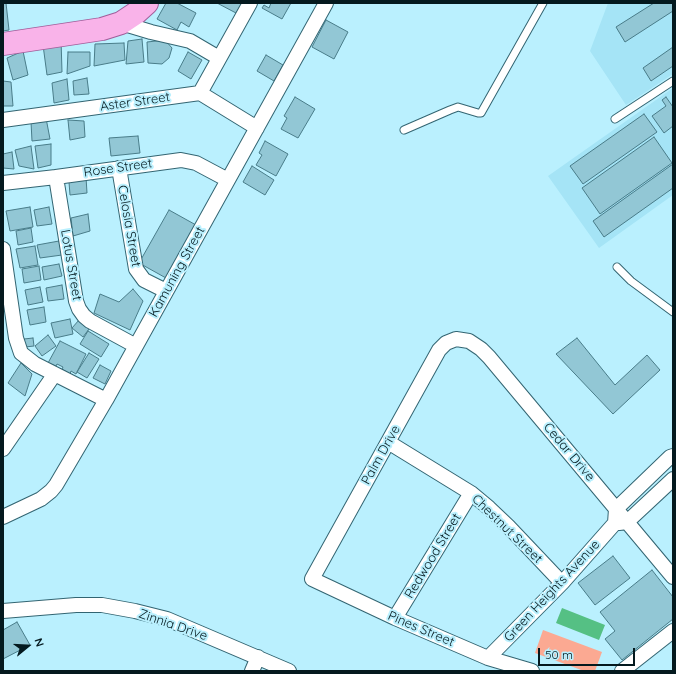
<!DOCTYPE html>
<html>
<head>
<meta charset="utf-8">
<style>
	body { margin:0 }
	#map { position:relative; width:676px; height:674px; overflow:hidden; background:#baf0fe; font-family:Quicksand,sans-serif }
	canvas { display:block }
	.frame { position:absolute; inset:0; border:4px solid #04191e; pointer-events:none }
	.north { position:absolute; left:8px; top:626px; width:40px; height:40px; -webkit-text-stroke:3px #baf0fe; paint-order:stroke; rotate:72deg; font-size:11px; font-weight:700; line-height:16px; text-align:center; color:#04191e }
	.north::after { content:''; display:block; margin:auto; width:14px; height:18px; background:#04191e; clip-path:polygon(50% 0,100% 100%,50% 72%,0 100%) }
	.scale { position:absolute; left:538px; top:648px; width:97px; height:18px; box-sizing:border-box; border:2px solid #04191e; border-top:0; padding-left:5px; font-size:12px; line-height:14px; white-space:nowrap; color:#04191e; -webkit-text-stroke:3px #baf0fe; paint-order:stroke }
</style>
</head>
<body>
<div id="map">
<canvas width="676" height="674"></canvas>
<div class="frame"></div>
<div class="north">N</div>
<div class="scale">50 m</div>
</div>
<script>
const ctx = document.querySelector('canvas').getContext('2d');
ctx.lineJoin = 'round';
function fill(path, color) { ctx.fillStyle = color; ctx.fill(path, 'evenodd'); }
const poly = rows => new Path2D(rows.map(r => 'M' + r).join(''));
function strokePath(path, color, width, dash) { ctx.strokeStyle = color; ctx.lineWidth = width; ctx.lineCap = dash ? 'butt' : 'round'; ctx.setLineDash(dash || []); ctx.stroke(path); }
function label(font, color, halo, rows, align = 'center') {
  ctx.font = font + ' Quicksand,sans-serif'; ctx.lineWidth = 4; ctx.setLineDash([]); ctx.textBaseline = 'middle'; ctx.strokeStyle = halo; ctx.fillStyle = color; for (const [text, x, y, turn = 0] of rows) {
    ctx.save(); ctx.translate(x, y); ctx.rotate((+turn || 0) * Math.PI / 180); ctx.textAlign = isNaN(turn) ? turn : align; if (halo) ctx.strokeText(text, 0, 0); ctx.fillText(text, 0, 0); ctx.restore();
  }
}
const built = poly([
	[608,3,673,3,673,74,626,105,590,51],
	[673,88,673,195,599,248,548,176]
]);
const green = poly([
	[543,630,602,652,595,671,584,671,535,653]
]);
const water = poly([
	[562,608,605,625,599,640,556,623]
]);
const building = poly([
	[3,3,6,3,9,30,3,31,3,3],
	[166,3,177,3,196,13,189,27,181,22,177,30,157,19,166,3],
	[217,3,242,3,236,13,217,3],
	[271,3,291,3,282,19,262,8,264,5,269,8,271,3],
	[654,3,673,3,673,11,625,42,616,27,654,3],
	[326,20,348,32,334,59,312,47,326,20],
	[61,39,62,72,47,75,43,45,61,39],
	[142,39,144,62,126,64,128,41,142,39],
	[165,40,172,48,169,58,162,64,148,63,147,42,165,40],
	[124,43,125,60,94,66,95,44,124,43],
	[673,47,673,66,651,81,643,68,673,47],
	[23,51,28,75,13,80,7,58,23,51],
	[68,52,90,52,90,66,67,74,68,52],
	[188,52,202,60,191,79,178,71,188,52],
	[266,55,283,65,274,81,257,71,266,55],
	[87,78,89,94,74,95,73,81,87,78],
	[67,79,69,100,54,103,52,83,67,79],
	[3,81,11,82,13,106,3,106,3,81],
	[295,97,315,109,298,138,281,129,287,118,284,116,295,97],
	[666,97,673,107,673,126,664,133,652,116,666,106,662,100,666,97],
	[644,114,657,132,583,184,570,166,644,114],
	[46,118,50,139,32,141,31,122,46,118],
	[68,120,84,121,85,137,70,140,68,120],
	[138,136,140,153,111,156,109,138,138,136],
	[654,137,672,163,600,214,582,188,654,137],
	[265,141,288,154,276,176,256,165,262,155,259,153,265,141],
	[51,144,51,165,38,168,35,146,51,144],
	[31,146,34,169,19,166,15,150,31,146],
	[12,152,14,169,3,168,3,154,12,152],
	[673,164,673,188,604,237,593,221,673,164],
	[252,166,274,180,265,195,243,182,252,166],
	[86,177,87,193,70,195,69,182,86,177],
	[30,207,33,227,10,231,6,211,30,207],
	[49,207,52,224,37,226,34,210,49,207],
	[169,210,196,225,166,278,139,263,169,210],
	[88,214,90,231,73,236,71,218,88,214],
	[31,228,33,242,18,245,16,231,31,228],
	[59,241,62,255,40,258,37,245,59,241],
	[35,246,38,265,20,268,16,249,35,246],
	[59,264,62,276,44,280,42,267,59,264],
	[39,266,41,280,24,283,22,269,39,266],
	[62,285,64,299,48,301,46,288,62,285],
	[40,287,43,302,28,305,25,290,40,287],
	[133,289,143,301,130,330,94,313,100,294,119,302,133,289],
	[44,307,46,322,30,325,27,310,44,307],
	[70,319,73,334,55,338,51,323,70,319],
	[79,320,89,329,83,337,72,328,79,320],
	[88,331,109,344,101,357,80,344,88,331],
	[48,335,56,346,42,356,35,346,48,335],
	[33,338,34,346,25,347,24,339,33,338],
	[577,338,615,385,647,355,660,370,613,414,556,354,577,338],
	[60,341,86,354,76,374,71,371,70,374,62,369,63,367,57,364,56,366,48,363,60,341],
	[89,353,99,359,87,378,77,372,89,353],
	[21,363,32,374,25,396,8,383,21,363],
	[100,365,111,371,105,384,93,378,100,365],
	[613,556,630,578,595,605,578,583,613,556],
	[652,570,673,597,673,619,622,660,605,639,615,631,600,612,652,570],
	[17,622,30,645,3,659,3,630,17,622]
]);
const service = poly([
	[615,119,673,81],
	[404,130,450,110,458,107,478,113,481,113,543,3],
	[617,267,631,281,673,312]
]);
const minor = poly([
	[121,23,151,32,190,41,219,58],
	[200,93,250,3],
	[3,120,200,93,257,128],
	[119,168,136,269,144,280,166,291],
	[56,177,76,301,79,309,84,316,90,321,136,346],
	[3,183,56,177,181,160,196,163,228,180],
	[3,249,16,338,21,353,35,364,106,400],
	[388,442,471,493,489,508,508,526,562,583],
	[3,449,54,375],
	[3,517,41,499,51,491,56,485,106,400,326,3],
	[619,523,627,522,673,479],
	[3,611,76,605,102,605,135,611,167,619,289,671],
	[395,618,471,493],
	[488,658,562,583,615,523,616,509,670,457,673,456],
	[252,671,258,657],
	[532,671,488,658,395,618,312,579,439,350,446,343,456,339,469,341,481,349,489,357,673,577],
	[622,671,673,631]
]);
const primary = poly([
	[3,44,102,29,121,23,136,13,147,3]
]);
const streetNames = [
	["Aster Street",135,102,-8],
	["Rose Street",118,168,-8],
	["Celosia Street",129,226,80],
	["Lotus Street",71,265,80],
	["Kamuning Street",177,272,-61],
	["Cedar Drive",569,452,50],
	["Palm Drive",381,455,-61],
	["Chestnut Street",507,529,44],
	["Redwood Street",433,556,-59],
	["Green Heights Avenue",552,591,-47],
	["Zinnia Drive",173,625,19],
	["Pines Street",421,629,23]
];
fill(built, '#a5e4f6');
fill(green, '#fba992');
fill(water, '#55c084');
fill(building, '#92c7d5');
strokePath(building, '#497c89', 1);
strokePath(service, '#336572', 9);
strokePath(minor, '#336572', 16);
strokePath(primary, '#a15d99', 24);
strokePath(service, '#fff', 7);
strokePath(minor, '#fff', 14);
strokePath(primary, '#f9b3e9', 22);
label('13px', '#04191e', '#baf0fe', streetNames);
</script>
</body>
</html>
